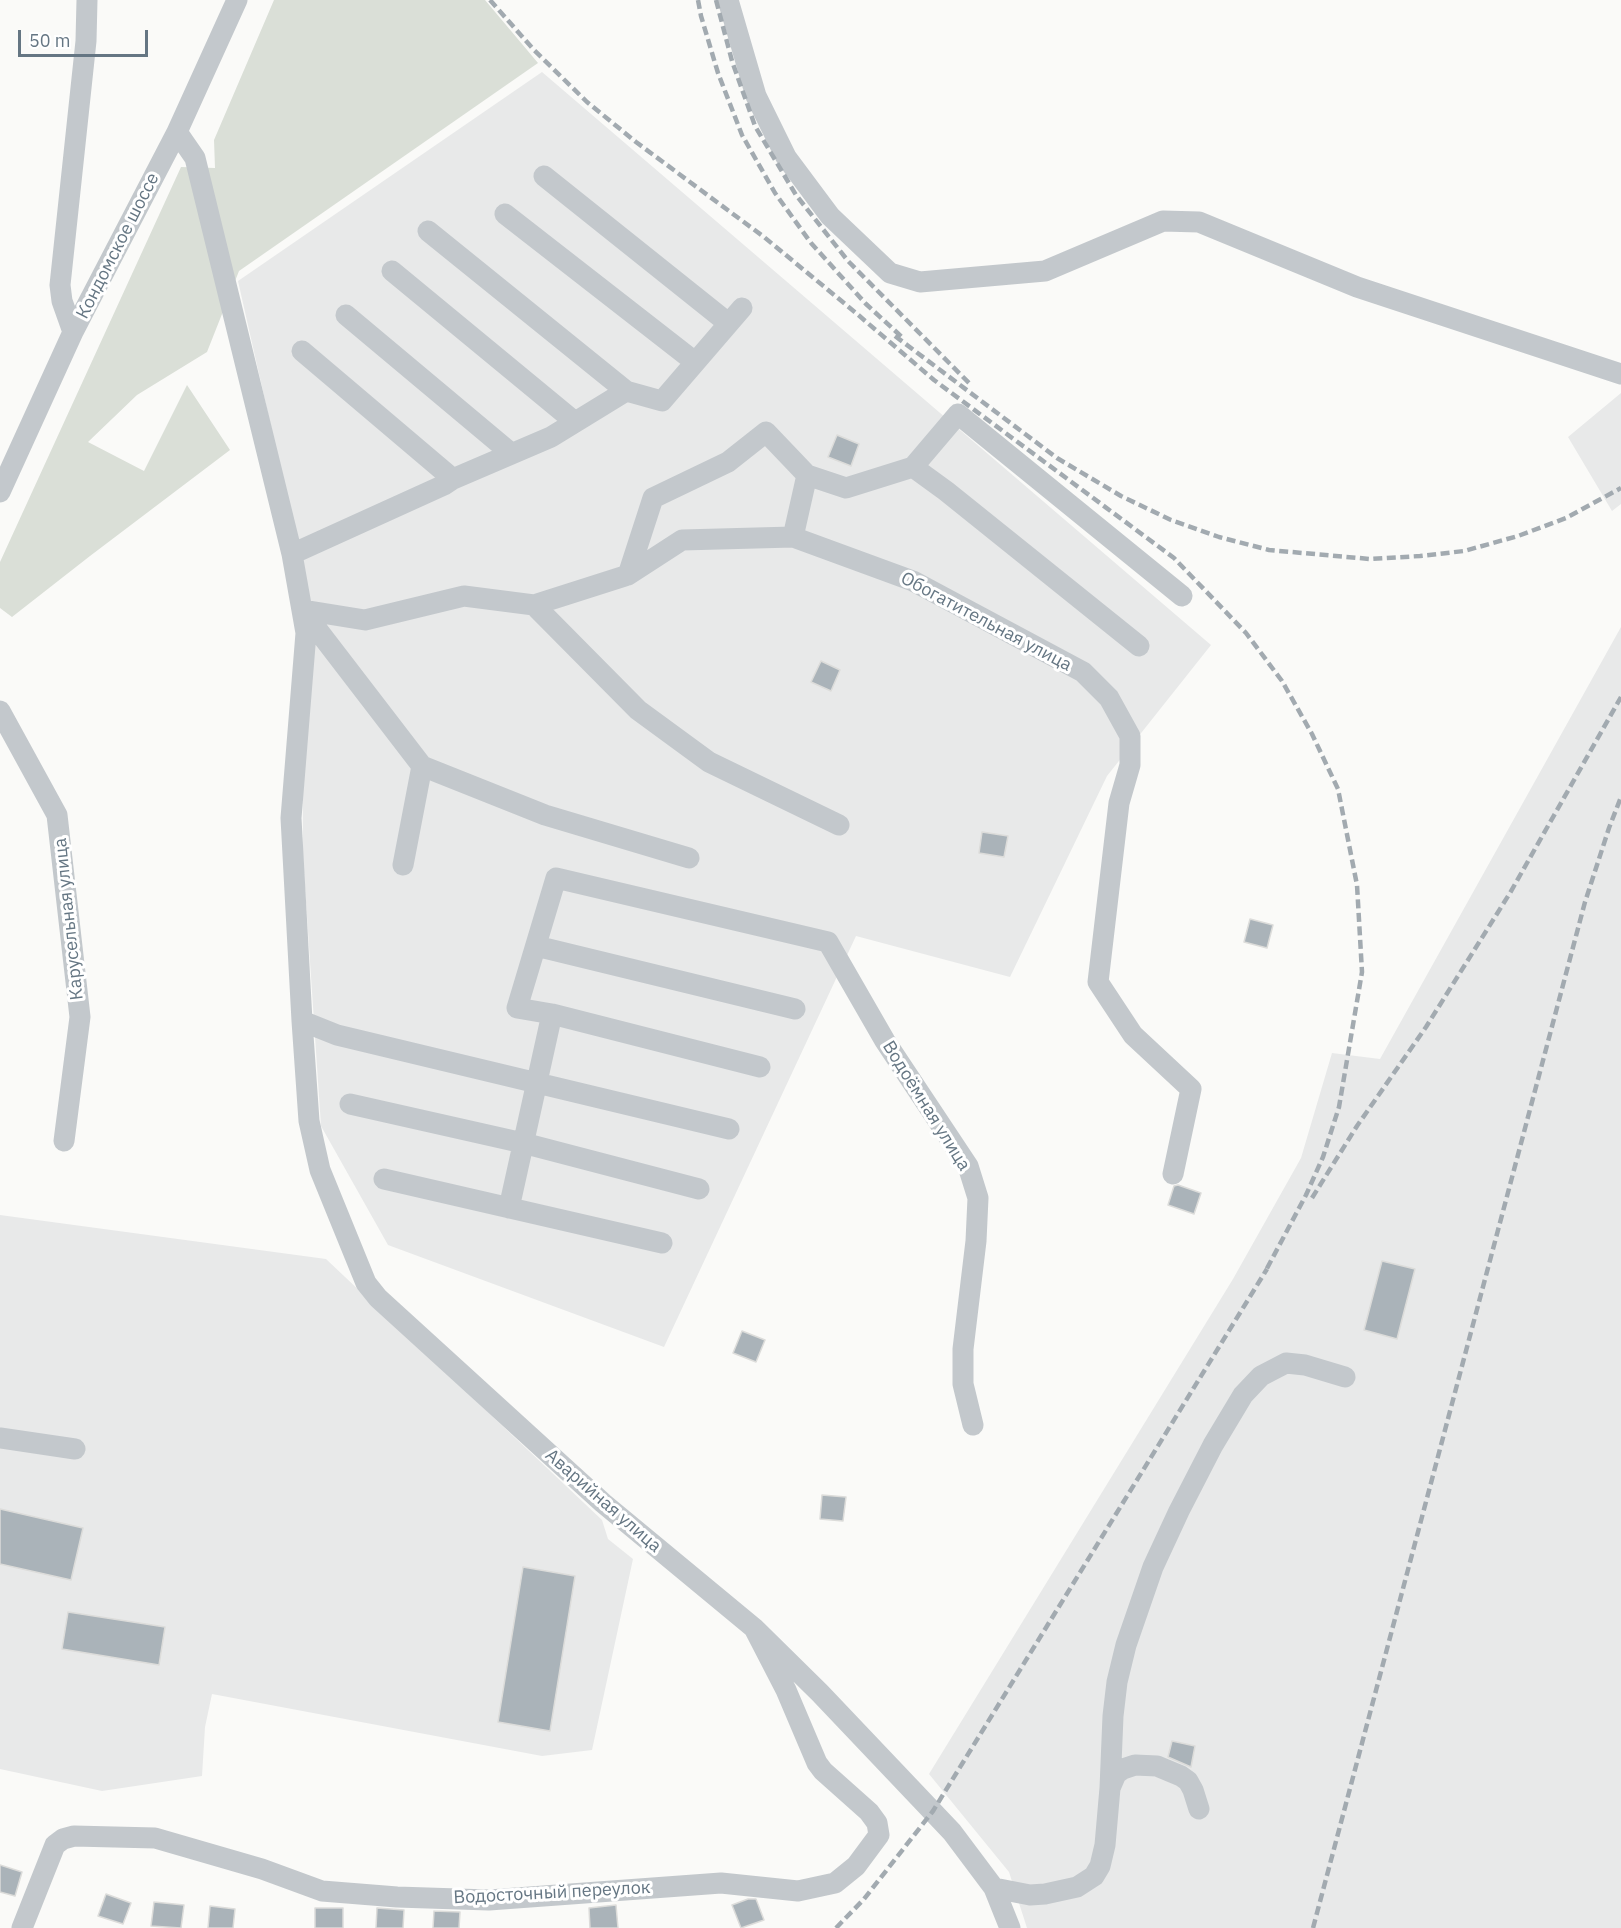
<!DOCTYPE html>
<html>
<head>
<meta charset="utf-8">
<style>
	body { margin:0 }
	#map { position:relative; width:1621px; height:1928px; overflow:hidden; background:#fafaf8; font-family:"IBM Plex Sans",sans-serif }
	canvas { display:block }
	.scale { position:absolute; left:18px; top:30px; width:130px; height:27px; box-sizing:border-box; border:3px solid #657683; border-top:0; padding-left:8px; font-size:18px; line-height:21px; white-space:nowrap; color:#657683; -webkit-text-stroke:4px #fff; paint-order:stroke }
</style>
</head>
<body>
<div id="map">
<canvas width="1621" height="1928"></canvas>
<div class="scale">50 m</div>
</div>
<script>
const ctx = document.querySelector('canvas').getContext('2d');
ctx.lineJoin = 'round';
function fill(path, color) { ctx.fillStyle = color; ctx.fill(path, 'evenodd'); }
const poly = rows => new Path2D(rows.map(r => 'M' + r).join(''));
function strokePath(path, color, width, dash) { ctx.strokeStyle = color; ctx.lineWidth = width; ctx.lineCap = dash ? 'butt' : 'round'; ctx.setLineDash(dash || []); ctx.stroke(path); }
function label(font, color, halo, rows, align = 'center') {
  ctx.font = font + ' "IBM Plex Sans",sans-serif'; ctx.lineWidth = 6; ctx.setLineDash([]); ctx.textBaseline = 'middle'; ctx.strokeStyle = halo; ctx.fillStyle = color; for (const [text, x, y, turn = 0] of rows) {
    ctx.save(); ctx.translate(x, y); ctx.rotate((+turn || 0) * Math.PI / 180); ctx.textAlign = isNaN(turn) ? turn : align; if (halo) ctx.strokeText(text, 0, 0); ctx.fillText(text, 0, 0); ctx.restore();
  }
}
const built = poly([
	[542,72,1211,645,1107,776,1010,977,856,936,664,1347,388,1245,321,1126,303,857,302,564,238,281],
	[1621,393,1621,504,1612,511,1568,437],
	[1621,627,1621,1928,1027,1928,1009,1872,929,1774,1233,1279,1301,1158,1332,1053,1380,1059],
	[0,1215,326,1259,602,1520,608,1539,633,1559,592,1750,542,1756,212,1694,205,1727,202,1776,102,1791,0,1769]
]);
const green = poly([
	[274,0,485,0,538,63,239,271,207,352,137,395,88,442,144,471,187,385,230,450,90,556,12,617,0,608,0,562,181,167,215,168,214,140]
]);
const building = poly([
	[837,435,859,444,851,466,828,457,837,435],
	[821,661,840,670,831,691,811,682,821,661],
	[982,832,1008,836,1004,857,979,853,982,832],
	[1250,919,1273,925,1267,948,1244,942,1250,919],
	[1178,1185,1201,1193,1194,1214,1168,1205,1174,1186,1178,1185],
	[1382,1261,1415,1269,1397,1339,1364,1330,1382,1261],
	[742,1331,765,1340,756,1362,733,1353,742,1331],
	[822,1495,846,1497,843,1521,820,1519,822,1495],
	[0,1509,83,1528,71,1580,0,1564,0,1509],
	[523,1567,575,1576,550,1731,498,1722,523,1567],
	[68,1612,165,1627,159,1665,62,1649,68,1612],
	[1172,1741,1195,1746,1191,1767,1168,1757,1172,1741],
	[0,1865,22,1872,15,1896,0,1892,0,1865],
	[106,1894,131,1903,123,1924,98,1916,106,1894],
	[748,1899,756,1899,764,1920,741,1928,732,1905,748,1899],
	[154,1902,184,1905,181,1928,151,1926,154,1902],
	[616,1905,618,1928,590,1928,589,1908,616,1905],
	[210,1906,235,1909,233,1928,208,1928,210,1906],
	[315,1908,343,1908,343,1928,315,1928,315,1908],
	[377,1908,404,1910,403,1928,376,1928,377,1908],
	[434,1911,460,1912,459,1928,433,1928,434,1911]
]);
const minor = poly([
	[728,0,756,96,786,157,830,216,890,273,920,282,1045,271,1163,221,1199,222,1357,287,1621,374],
	[177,132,195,158,292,554,306,633,291,818,302,1021,337,1035,729,1129],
	[544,176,728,323],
	[505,214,695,362],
	[428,231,626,391],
	[392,271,575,422],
	[346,315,512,454],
	[73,332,62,301,60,285,86,41,87,0],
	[913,467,958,414,1182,596],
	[453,479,551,437,626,391,662,401,742,308],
	[0,492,73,332,177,132,237,0],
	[793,537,807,475],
	[292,554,444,485,453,479,302,351],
	[628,575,653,498,728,462,766,432,807,475,846,488,913,467,946,491,1139,646],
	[534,605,638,710,709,762,839,825],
	[303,610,365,620,464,596,534,605,628,575,682,540,793,537,913,581,1083,672,1109,698,1130,736,1130,765,1119,803,1098,982,1133,1035,1191,1089,1173,1174],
	[303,611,422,766,545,815,689,858],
	[0,711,57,815,80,1017,64,1141],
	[403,865,422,766],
	[536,946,795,1009],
	[552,1014,760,1067],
	[302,1021,309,1121,320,1170,366,1283,378,1298,603,1503,754,1628,820,1693,952,1832,994,1888,1010,1928],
	[350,1104,523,1143,699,1189],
	[384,1179,662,1243],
	[509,1208,552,1014,517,1008,556,878,828,942,885,1041,968,1166,978,1198,976,1241,963,1349,963,1384,973,1425],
	[0,1438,75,1449],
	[1110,1788,1116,1774,1123,1769,1135,1765,1157,1766,1181,1776,1188,1781,1193,1790,1199,1809],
	[994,1888,1030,1895,1045,1894,1077,1887,1094,1876,1100,1866,1105,1845,1110,1788,1113,1716,1117,1682,1126,1645,1153,1567,1179,1511,1213,1445,1243,1395,1261,1376,1286,1363,1305,1365,1345,1377],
	[22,1928,55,1845,63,1839,74,1836,155,1838,262,1869,322,1891,397,1897,489,1900,721,1883,798,1891,835,1883,856,1866,879,1835,877,1823,869,1812,823,1771,817,1763,786,1690,754,1628]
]);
const rail = poly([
	[490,0,534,50,587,102,636,142,764,237,856,313,934,380,1174,558,1246,633,1282,681,1312,734,1338,789,1357,885,1362,972,1339,1107,1323,1157,1306,1195,1264,1274],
	[698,0,701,16,718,73,742,135,775,193,811,243,866,304,903,338],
	[716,0,732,61,755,126,796,195,848,261,971,385],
	[895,336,1057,458,1121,496,1171,520,1219,537,1269,550,1370,559,1420,556,1464,551,1518,536,1566,518,1621,488],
	[1312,1198,1357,1126,1426,1027,1510,893,1621,697],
	[836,1928,864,1899,933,1811,1267,1269],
	[1313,1928,1585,902,1609,828,1621,797]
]);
const streetNames = [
	["Кондомское шоссе",118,246,-63],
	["Обогатительная улица",986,622,28],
	["Карусельная улица",69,919,-96],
	["Водоёмная улица",926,1106,58],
	["Аварийная улица",603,1501,41],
	["Водосточный переулок",552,1893,-3]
];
fill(built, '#e8e9e9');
fill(green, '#dadfd7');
fill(building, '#aab3b9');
strokePath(building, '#dcdcda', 1.5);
strokePath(minor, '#c3c8cc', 21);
strokePath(rail, '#a2aab0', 4.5, [9, 4.5]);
label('18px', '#657683', '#fff', streetNames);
</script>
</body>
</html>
